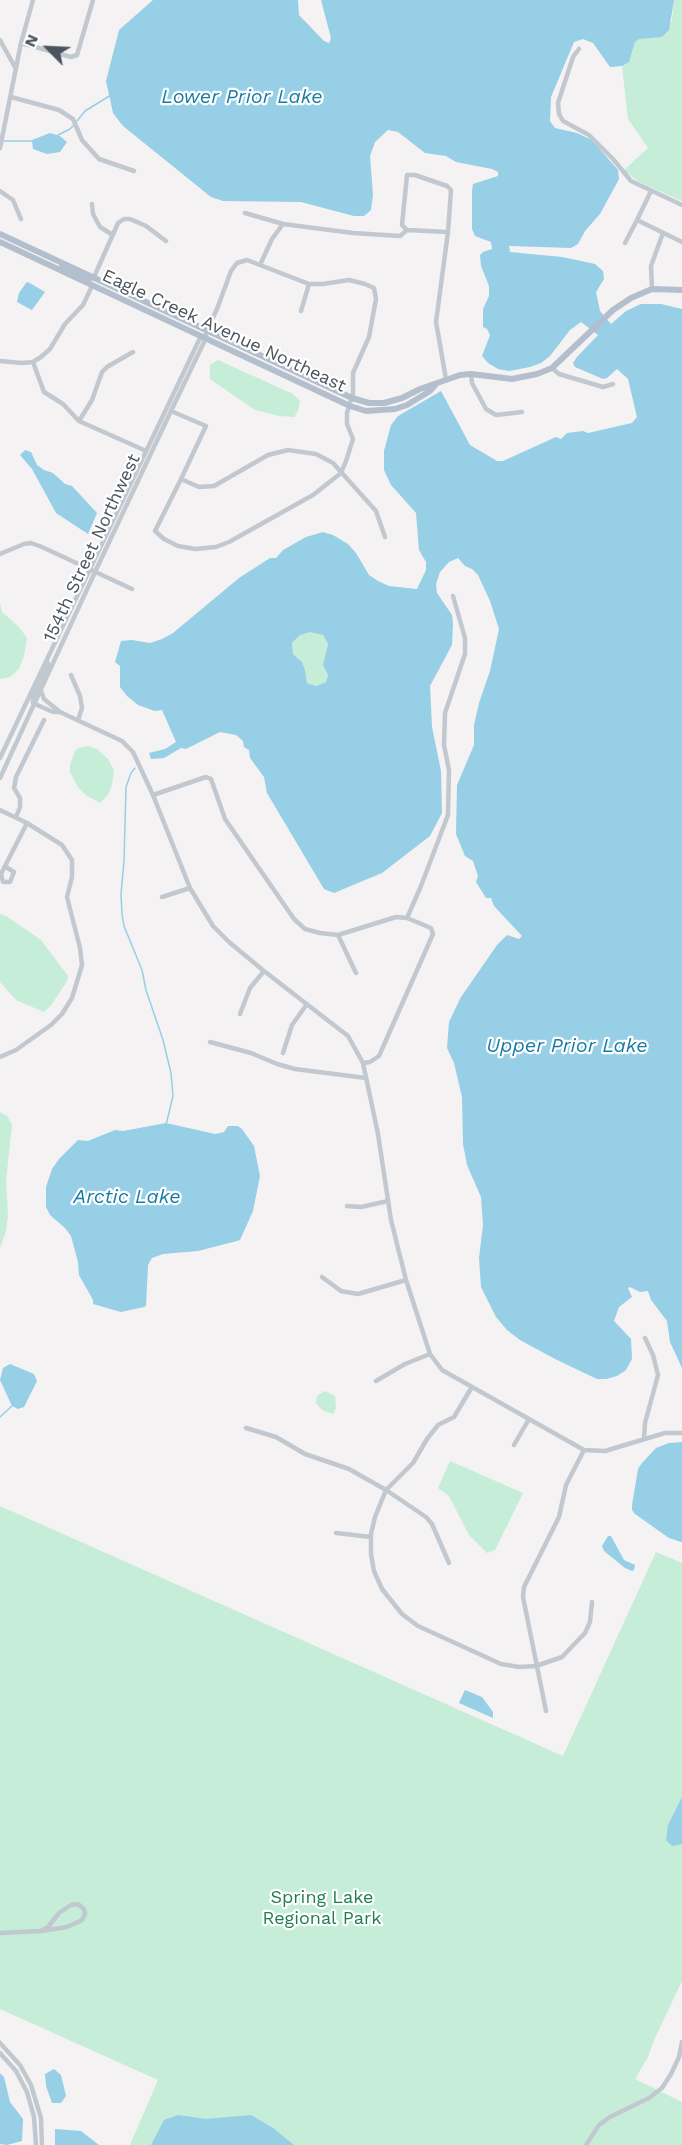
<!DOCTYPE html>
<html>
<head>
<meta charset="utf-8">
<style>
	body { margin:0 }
	#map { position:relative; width:682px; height:2145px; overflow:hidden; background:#f4f2f2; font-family:"Work Sans",sans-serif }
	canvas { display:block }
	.north { position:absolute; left:18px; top:18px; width:60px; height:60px; -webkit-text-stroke:4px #fff; paint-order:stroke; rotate:294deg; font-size:16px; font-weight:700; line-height:24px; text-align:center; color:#4b545e }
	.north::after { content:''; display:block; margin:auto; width:21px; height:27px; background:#4b545e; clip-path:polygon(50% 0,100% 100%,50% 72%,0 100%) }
</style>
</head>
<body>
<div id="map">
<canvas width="682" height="2145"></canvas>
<div class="north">N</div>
</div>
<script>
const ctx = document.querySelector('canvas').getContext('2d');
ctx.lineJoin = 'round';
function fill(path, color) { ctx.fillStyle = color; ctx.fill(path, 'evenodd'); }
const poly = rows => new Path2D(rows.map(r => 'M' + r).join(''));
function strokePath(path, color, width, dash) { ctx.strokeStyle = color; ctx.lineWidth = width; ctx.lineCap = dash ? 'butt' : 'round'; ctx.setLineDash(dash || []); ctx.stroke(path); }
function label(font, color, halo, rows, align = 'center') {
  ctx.font = font + ' "Work Sans",sans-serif'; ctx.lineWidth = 4.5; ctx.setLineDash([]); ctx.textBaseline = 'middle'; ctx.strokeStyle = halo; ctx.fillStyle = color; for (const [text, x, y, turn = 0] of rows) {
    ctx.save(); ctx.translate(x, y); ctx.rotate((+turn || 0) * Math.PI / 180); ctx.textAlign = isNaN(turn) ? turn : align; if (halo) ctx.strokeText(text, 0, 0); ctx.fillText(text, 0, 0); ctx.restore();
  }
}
const green = poly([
	[674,0,682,0,682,201,639,182,624,170,648,148,628,119,622,66,629,61,635,42,639,39,649,37,672,21],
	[218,360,293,394,300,401,298,411,294,417,279,416,255,410,210,379,210,365],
	[0,603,2,612,19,627,27,638,24,656,19,669,10,677,0,679],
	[310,631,323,635,328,644,323,665,328,675,326,682,316,686,307,683,305,670,302,662,293,654,292,643,300,635],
	[88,746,97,749,108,759,114,770,112,785,108,795,100,803,87,796,78,787,70,772,70,765,75,751,78,748],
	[0,914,6,916,41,940,68,976,67,981,52,1004,44,1012,16,1000,0,982],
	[0,1112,7,1116,12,1125,6,1181,8,1216,6,1231,0,1248],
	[325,1391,335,1396,336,1408,333,1414,322,1410,316,1403,317,1396],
	[450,1461,523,1493,495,1550,487,1553,469,1535,449,1496,438,1488],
	[0,1506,563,1756,656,1552,682,1563,682,1981,654,2040,648,2057,635,2079,682,2102,682,2145,130,2145,158,2080,0,2009]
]);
const water = poly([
	[153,0,298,0,299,15,324,41,329,43,331,38,321,0,674,0,669,30,662,37,639,39,635,42,629,62,622,66,610,67,593,43,583,39,574,42,551,97,550,121,555,128,577,133,592,140,618,170,619,179,600,214,585,231,578,244,571,248,509,246,510,252,562,257,595,264,603,271,604,279,596,292,600,311,611,324,626,311,641,304,661,304,682,309,682,1368,670,1342,667,1321,651,1300,648,1291,640,1292,630,1287,628,1288,632,1297,619,1307,614,1321,631,1339,632,1359,626,1370,617,1376,606,1379,597,1379,555,1359,520,1340,507,1330,496,1317,481,1287,479,1258,483,1225,481,1197,467,1165,463,1144,462,1097,454,1063,447,1048,449,1022,461,997,497,945,507,935,519,939,522,936,494,906,491,898,486,898,476,882,478,876,473,861,465,856,456,834,457,785,474,745,474,725,479,703,490,671,499,629,490,601,478,575,472,569,465,566,458,558,449,562,440,572,436,584,437,593,452,615,453,624,452,645,430,686,432,727,441,771,442,813,430,836,382,873,334,893,324,889,267,793,264,777,250,758,249,750,244,747,243,741,236,735,220,732,186,749,181,748,164,758,151,759,149,753,165,749,176,742,162,710,155,711,138,705,127,696,120,687,120,666,115,662,121,641,132,640,150,643,162,639,173,633,239,578,270,558,276,558,283,550,306,537,323,532,333,535,348,544,356,553,369,575,378,581,389,586,417,589,426,570,426,562,419,550,416,513,391,485,384,470,384,451,391,425,398,416,441,391,470,445,497,461,503,461,556,437,561,439,567,433,583,431,588,433,632,423,637,417,628,379,617,369,607,378,603,379,575,367,573,363,577,357,598,335,581,322,570,330,550,356,541,363,530,367,509,371,498,369,488,363,482,356,490,335,487,329,483,327,483,309,489,296,489,286,481,266,480,255,483,252,492,249,491,242,475,236,472,229,472,191,473,184,498,176,498,172,492,169,456,162,446,156,425,153,398,132,388,130,375,142,370,156,373,195,371,210,364,216,354,216,301,202,223,201,211,197,123,126,113,113,106,81,119,30],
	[310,632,323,635,328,644,323,665,328,675,326,682,316,686,307,683,305,670,302,662,293,654,292,643,300,635],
	[50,133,60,136,67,142,60,152,47,154,33,149,32,140],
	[28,282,45,292,32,310,17,302,19,293,26,283],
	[25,450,31,452,37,465,44,470,53,473,65,484,72,486,97,513,88,534,56,513,32,469,20,455],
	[166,1123,215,1134,224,1132,228,1126,238,1126,242,1129,254,1146,260,1176,253,1211,240,1240,237,1241,198,1251,163,1254,152,1258,148,1265,146,1306,144,1307,121,1312,93,1304,93,1300,79,1275,78,1262,71,1236,65,1228,50,1215,46,1207,46,1187,52,1169,59,1159,78,1140,88,1141,115,1130,123,1131],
	[10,1364,34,1374,37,1381,24,1407,18,1409,12,1406,0,1380,3,1368],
	[682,1442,682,1542,681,1542,669,1538,635,1514,632,1510,632,1505,638,1469,642,1463,656,1448,669,1443],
	[608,1536,611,1536,624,1560,635,1565,634,1570,632,1571,625,1568,604,1551,602,1546],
	[465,1690,482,1697,493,1712,493,1718,459,1703],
	[682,1797,682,1844,672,1846,666,1840,668,1825],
	[54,2069,61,2075,66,2096,61,2103,52,2103,46,2086,45,2074],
	[0,2073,4,2077,10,2102,23,2119,22,2141,7,2145,0,2144],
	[178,2115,206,2119,251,2115,273,2128,294,2145,151,2145,164,2120],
	[55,2129,81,2131,99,2145,55,2145]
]);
const stream = poly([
	[77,121,85,111,111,95],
	[58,135,70,129,74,125],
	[2,141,33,141],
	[135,768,131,773,126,787,124,861,121,894,122,914,124,926,142,970,146,990,163,1040,171,1073,173,1096,166,1125],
	[0,1417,12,1406]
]);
const minor = poly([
	[0,40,16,69],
	[21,43,71,57,77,55,93,0],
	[579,49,573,57,558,103,559,114,563,121,589,135,613,159,631,181,682,205],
	[11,97,59,110,73,119,82,140,99,159,134,171],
	[0,148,21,43,33,0],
	[0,191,13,200,21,219],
	[651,191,637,220,682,242],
	[92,204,93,214,100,227,113,235],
	[245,213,283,224,353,233,400,236,407,230,448,232],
	[407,230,402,225,407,175,415,175,447,186,451,190,448,232,436,322,446,379],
	[625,243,637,220],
	[260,265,272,239,283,224],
	[94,277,118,223,124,219,130,219,146,226,166,241],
	[652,289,651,266,663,233],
	[301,311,309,284],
	[0,361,22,363,33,362,41,357,50,349,65,324,83,305,92,286],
	[33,362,44,392,63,404,79,421,144,450],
	[552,368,559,374,603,387,613,384],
	[471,374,472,383,486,409,496,415,522,412],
	[79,421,92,400,102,372,107,367,133,352],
	[181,479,199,487,214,486,268,455,288,450,316,454,333,463,376,511,385,537],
	[0,554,24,544,31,543,42,547,132,589],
	[71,675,80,696,82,708,78,720],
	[41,691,44,699,60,712,122,741,133,752,153,795,190,888,213,926,229,942,264,971,348,1036,363,1063,378,1134,391,1220,406,1280,430,1354,442,1370,584,1450,605,1451,665,1433,682,1433],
	[35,704,33,703,33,699,48,663],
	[35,704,53,712,60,712],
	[0,758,201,336],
	[0,778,95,572,171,411,205,340,207,330,217,309,231,271,237,263,247,260,309,284,323,284,349,280,365,284,374,288,376,299,369,337,353,373,353,393,347,413,347,424,353,439,346,461,341,473,313,495,229,542,216,547,195,549,178,546,164,539,155,531,181,479,206,426,171,411],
	[153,795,206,777,211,779,225,819,294,919,305,929,320,933,338,935,396,917,407,918,431,928,433,934,379,1056,370,1062,363,1063],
	[0,810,27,823,62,845,72,860,72,877,67,897,80,948,82,965,72,998,62,1014,51,1025,16,1050,0,1057],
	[16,817,20,807,20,798,14,788,16,777,44,720],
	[6,867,14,872,10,882,3,882,1,874,27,823],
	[162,897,190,888],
	[407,918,421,886,448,815,449,770,444,745,445,713,465,654,465,638,453,596],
	[338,935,356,973],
	[240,1014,250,988,264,971],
	[210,1042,251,1053,277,1064,295,1069,366,1078],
	[283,1053,292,1025,307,1004],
	[347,1206,361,1207,388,1201],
	[322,1277,341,1291,358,1294,406,1280],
	[376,1381,405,1364,430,1354],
	[472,1387,454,1417,438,1425,427,1439,413,1463,386,1490,375,1517,371,1534,371,1554,374,1571,382,1589,402,1614,418,1626,501,1664,519,1667,536,1666,562,1657,585,1633,590,1622,592,1602],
	[246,1428,276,1437,305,1454,349,1469,386,1490,426,1517,432,1524,449,1563],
	[644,1439,645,1423,658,1375,653,1355,645,1338],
	[514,1445,529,1419],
	[336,1533,371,1537],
	[546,1711,523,1597,524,1587,559,1517,566,1485,584,1450],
	[0,1933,41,1931,67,1927,82,1920,85,1914,84,1909,78,1904,71,1905,59,1913,48,1927,41,1931],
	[0,2043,20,2065,31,2085,41,2118,42,2145],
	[0,2053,16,2071,27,2092,34,2117,36,2145],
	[586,2145,599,2125,610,2117,649,2098,662,2088,671,2074,679,2057,682,2042]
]);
const major = poly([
	[0,234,352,398,369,403,384,403,402,398,420,389,460,375,471,374,512,379,537,374,552,368,613,310,631,298,652,289,682,290],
	[0,242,350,406,366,411,395,409,407,405,430,391,435,385],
	[61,268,88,279,94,277]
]);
const streetNames = [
	["Eagle Creek Avenue Northeast",224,331,25],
	["154th Street Northwest",92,548,-65]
];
const parkNames = [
	["Spring Lake",322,1898],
	["Regional Park",322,1919]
];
const waterNames = [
	["Lower Prior Lake",242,97],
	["Upper Prior Lake",567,1046],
	["Arctic Lake",127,1197]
];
fill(green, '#c5edd8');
fill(water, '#96cfe6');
strokePath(stream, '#96cfe6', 1.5);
strokePath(minor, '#c1c8cf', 4.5);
strokePath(major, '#b4bfce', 6);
label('18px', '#4b545e', '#fff', streetNames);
label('18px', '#1f7c55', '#fff', parkNames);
label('italic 20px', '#187ca4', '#fff', waterNames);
</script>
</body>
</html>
